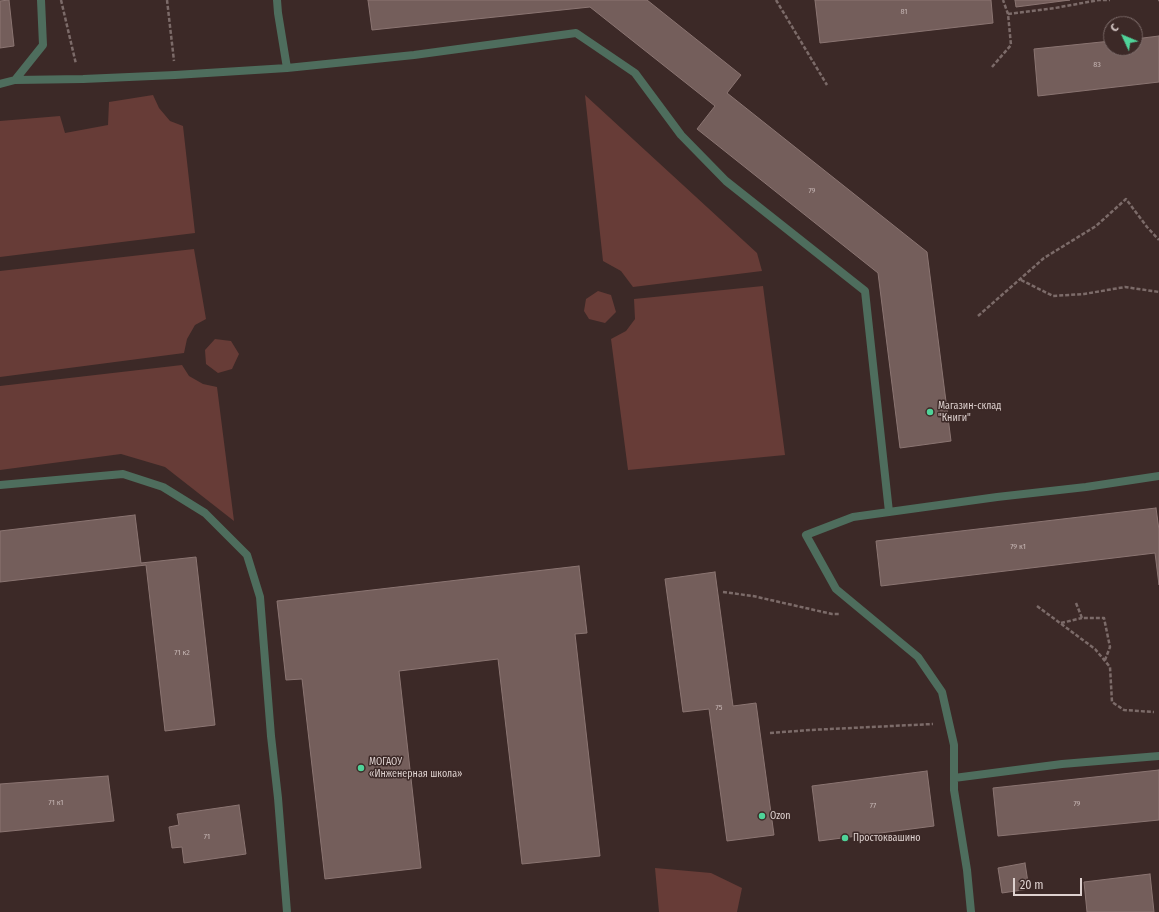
<!DOCTYPE html>
<html>
<head>
<meta charset="utf-8">
<style>
	body { margin:0 }
	#map { position:relative; width:1159px; height:912px; overflow:hidden; background:#3c2927; font-family:"Fira Sans Condensed",sans-serif }
	canvas { display:block }
	.north { position:absolute; left:1103px; top:16px; width:40px; height:40px; box-sizing:border-box; background:#3c2927; border:1px solid #7d6c6a; border-radius:50%; rotate:314deg; font-size:11px; font-weight:700; line-height:16px; text-align:center; color:#ded1cf }
	.north::after { content:''; display:block; margin:auto; width:14px; height:18px; background:#4fd399; clip-path:polygon(50% 0,100% 100%,50% 72%,0 100%) }
	.scale { position:absolute; left:1013px; top:878px; width:69px; height:18px; box-sizing:border-box; border:2px solid #ded1cf; border-top:0; padding-left:5px; font-size:12px; line-height:14px; white-space:nowrap; color:#ded1cf; -webkit-text-stroke:3px #3c2927; paint-order:stroke }
</style>
</head>
<body>
<div id="map">
<canvas width="1159" height="912"></canvas>
<div class="north">С</div>
<div class="scale">20 m</div>
</div>
<script>
const ctx = document.querySelector('canvas').getContext('2d');
ctx.lineJoin = 'round';
function fill(path, color) { ctx.fillStyle = color; ctx.fill(path, 'evenodd'); }
const poly = rows => new Path2D(rows.map(r => 'M' + r).join(''));
function strokePath(path, color, width, dash) { ctx.strokeStyle = color; ctx.lineWidth = width; ctx.lineCap = dash ? 'butt' : 'round'; ctx.setLineDash(dash || []); ctx.stroke(path); }
function label(font, color, halo, rows, align = 'center') {
  ctx.font = font + ' "Fira Sans Condensed",sans-serif'; ctx.lineWidth = 3; ctx.setLineDash([]); ctx.textBaseline = 'middle'; ctx.strokeStyle = halo; ctx.fillStyle = color; for (const [text, x, y, turn = 0] of rows) {
    ctx.save(); ctx.translate(x, y); ctx.rotate((+turn || 0) * Math.PI / 180); ctx.textAlign = isNaN(turn) ? turn : align; if (halo) ctx.strokeText(text, 0, 0); ctx.fillText(text, 0, 0); ctx.restore();
  }
}
const green = poly([
	[153,95,159,108,170,121,183,126,195,233,0,257,0,121,60,116,65,133,108,125,109,102],
	[585,95,757,253,762,271,633,287,621,271,603,261],
	[194,249,206,319,195,325,187,339,184,353,0,377,0,271],
	[763,286,785,455,628,470,611,339,626,331,635,319,634,299],
	[598,291,611,295,616,312,605,323,589,319,584,311,586,299],
	[215,339,231,341,239,354,232,369,218,373,206,364,205,350],
	[182,365,189,376,203,384,217,387,234,521,165,467,121,454,0,470,0,386],
	[655,868,711,873,742,888,737,912,659,912]
]);
const building = poly([
	[9,0,14,46,0,48,0,1,9,0],
	[368,0,647,0,741,75,727,93,927,252,951,441,900,448,878,273,697,129,715,106,590,7,372,30,368,0],
	[815,0,991,0,993,23,820,43,815,0],
	[1015,0,1070,0,1016,7,1015,0],
	[1159,36,1159,82,1038,96,1034,49,1111,41,1111,48,1135,48,1135,39,1159,36],
	[1156,508,1159,530,1159,585,1155,553,881,586,876,541,1156,508],
	[135,515,141,563,196,557,215,725,165,731,146,565,0,582,0,531,135,515],
	[579,566,587,633,575,634,600,856,522,864,498,659,399,671,421,868,325,879,302,679,286,680,277,601,579,566],
	[715,572,733,706,756,703,774,835,727,841,709,709,683,712,665,579,715,572],
	[1159,770,1159,820,998,836,993,788,1159,770],
	[927,771,934,826,819,841,812,786,927,771],
	[108,776,114,821,0,832,0,784,108,776],
	[239,805,246,854,184,863,182,847,172,848,169,827,179,825,177,814,239,805],
	[1025,863,1029,889,1002,893,998,868,1025,863],
	[1150,874,1154,912,1087,912,1084,882,1150,874]
]);
const path = poly([
	[61,0,76,64],
	[167,0,174,61],
	[776,0,827,85],
	[1158,0,1159,0],
	[1008,14,1055,8,1099,0,1110,0],
	[992,67,1011,45,1008,14,1003,0],
	[1021,280,1053,296,1084,294,1125,287,1159,292],
	[978,316,1044,258,1096,226,1126,199,1147,227,1159,240],
	[723,592,753,596,832,614,840,614],
	[1076,603,1082,618,1104,618,1110,647,1105,660],
	[1037,606,1095,649,1110,667,1112,702,1124,710,1154,712],
	[1061,623,1082,618],
	[770,733,810,730,933,724]
]);
const service = poly([
	[277,0,278,13,287,68],
	[15,80,83,79,175,75,287,68,414,55,576,33,635,73,681,135,726,181,865,291,889,512],
	[0,84,15,80,43,45,41,0],
	[0,485,123,474,163,487,205,513,247,555,260,597,271,736,278,798,287,912],
	[954,778,1062,764,1159,756],
	[971,912,967,870,954,790,954,745,942,692,918,657,836,589,806,535,853,517,997,497,1086,487,1159,476]
]);
const markers = [
	[930,412,4,"#4fd399"],
	[361,768,4,"#4fd399"],
	[762,816,4,"#4fd399"],
	[845,838,4,"#4fd399"]
];
const numberNames = [
	["81",904,12],
	["83",1097,65],
	["79",812,191],
	["79 к1",1018,547],
	["71 к2",182,653],
	["75",719,708],
	["71 к1",56,803],
	["79",1077,804],
	["77",873,806],
	["71",207,837]
];
const poiNames = [
	["Магазин-склад",938,406],
	["\"Книги\"",938,418],
	["МОГАОУ",369,762],
	["«Инженерная школа»",369,774],
	["Ozon",770,816],
	["Простоквашино",853,838]
];
fill(green, '#673c37');
fill(building, '#745e5b');
strokePath(building, '#8b7572', 1);
strokePath(path, '#7c6b69', 2.5, [4, 2]);
strokePath(service, '#4e6d5d', 8);
for (const [x, y, r, color] of markers) { const dot = new Path2D(); dot.arc(x, y, r, 0, 2 * Math.PI); ctx.fillStyle = color; ctx.fill(dot); strokePath(dot, '#3c2927', 1.5); }
label('8px', '#c4b4b2', null, numberNames);
label('10px', '#ded1cf', '#3c2927', poiNames, 'left');
</script>
</body>
</html>
